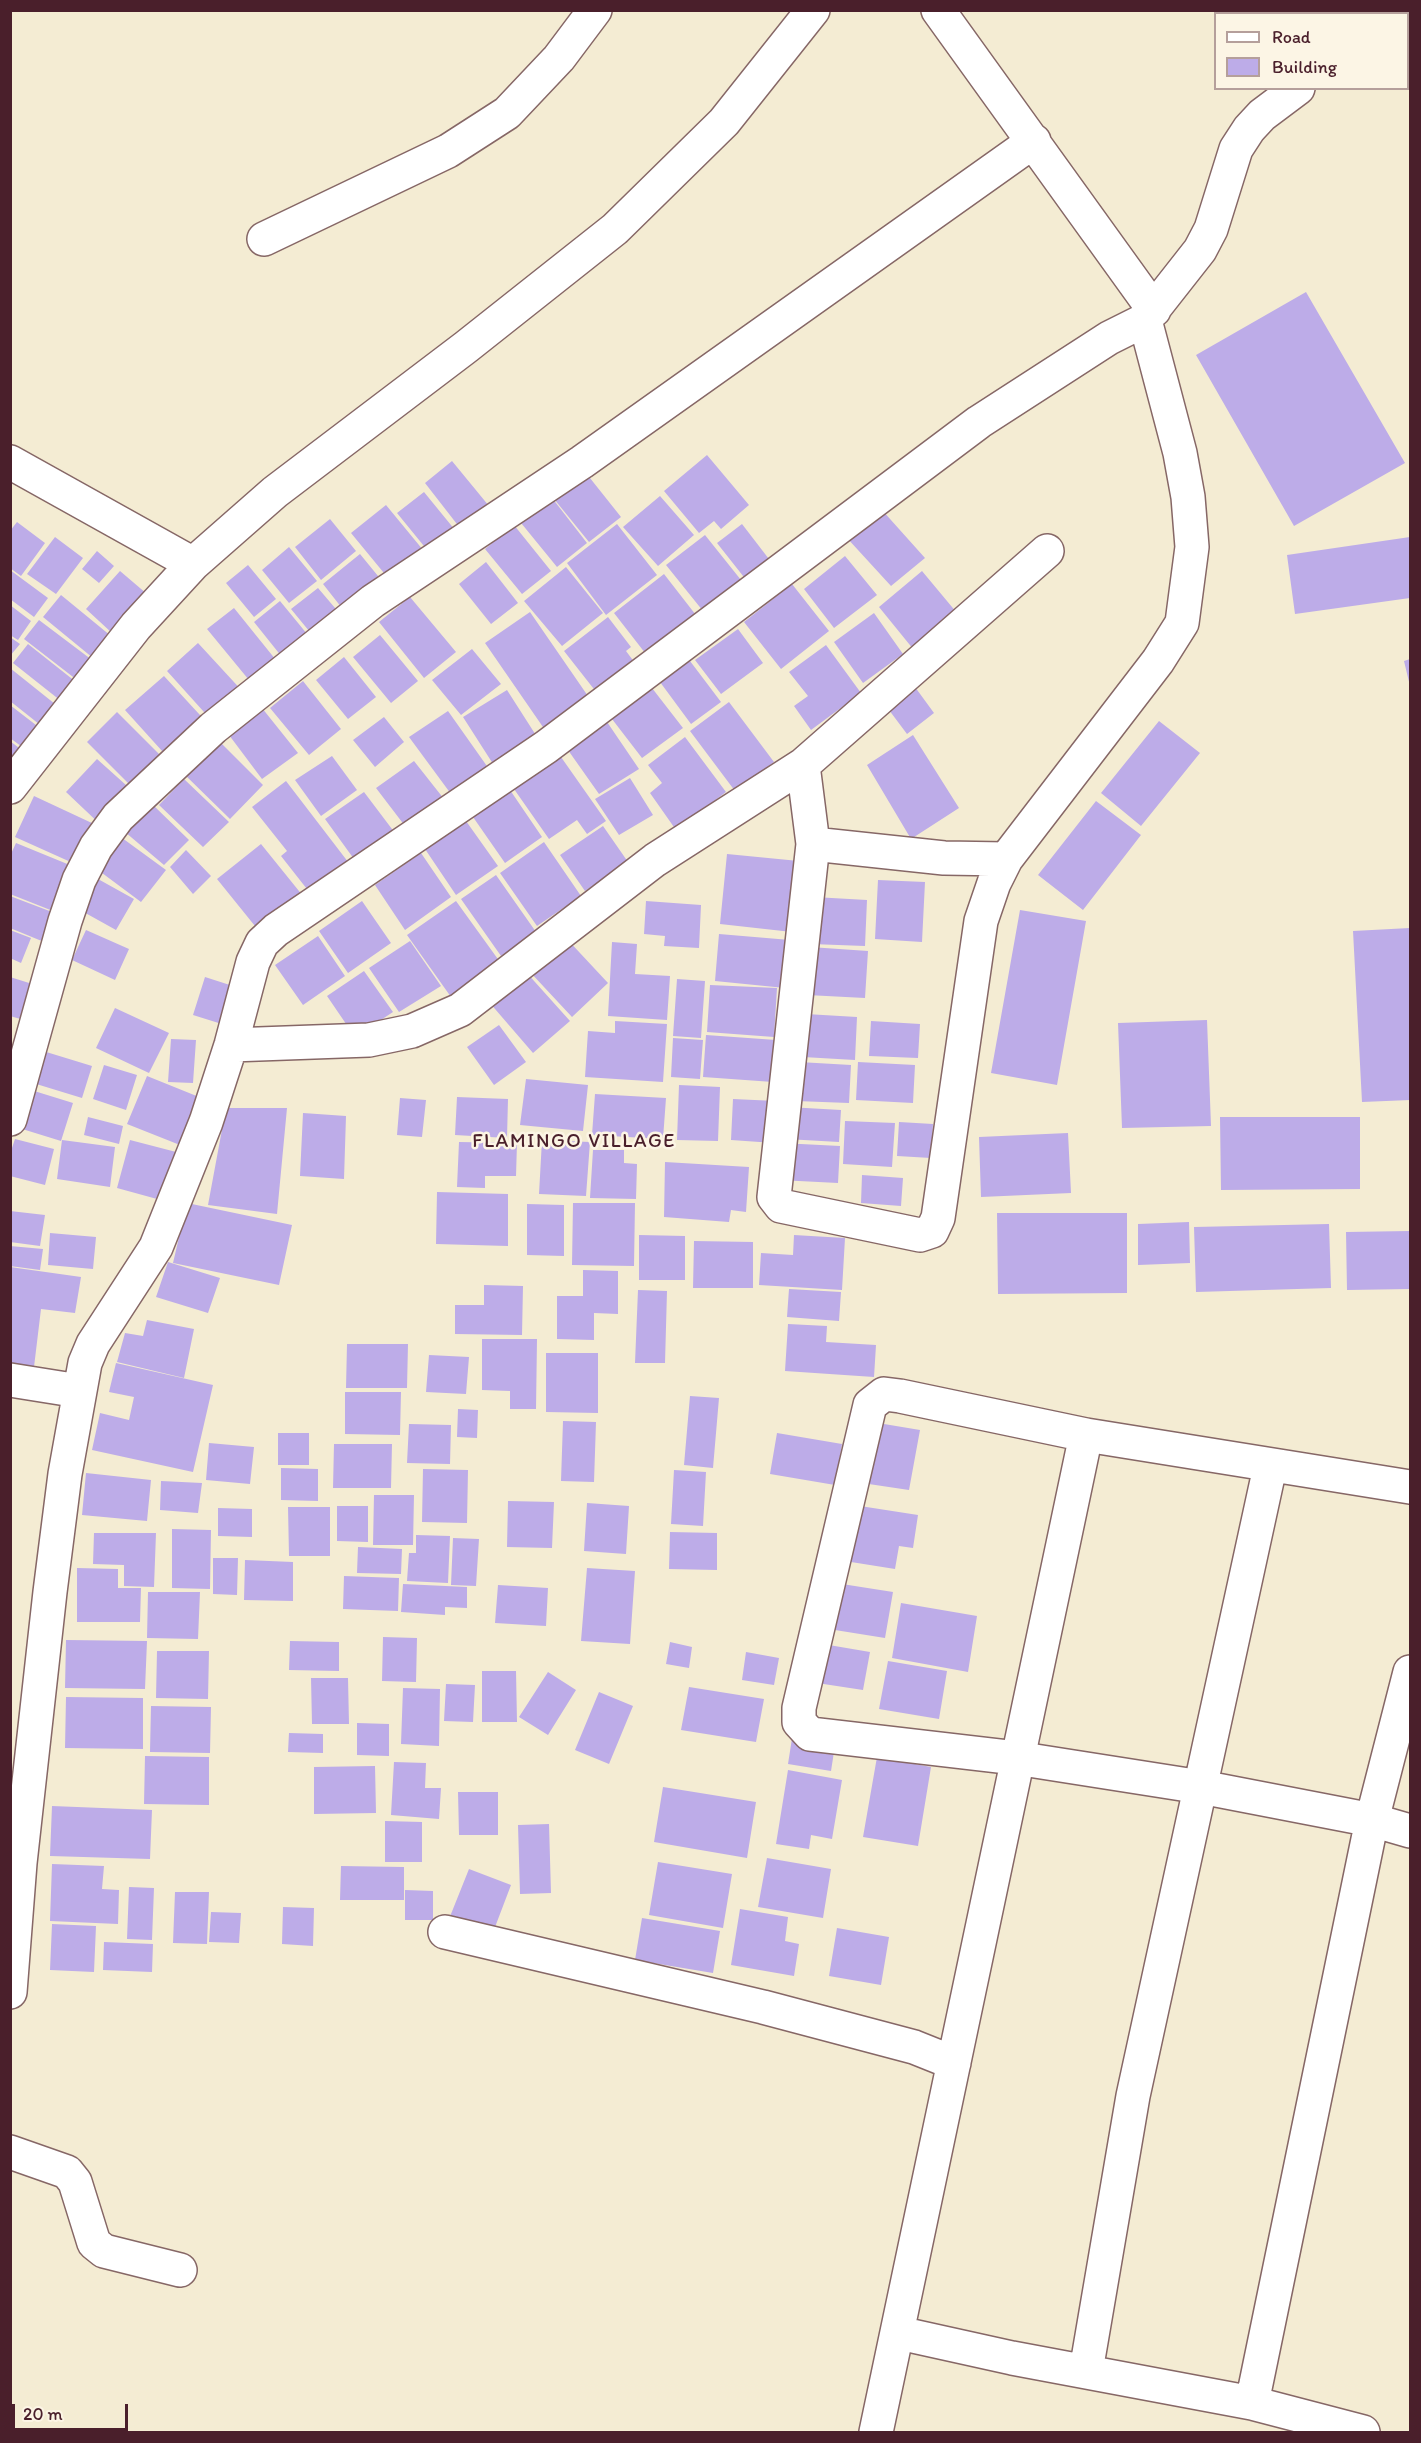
<!DOCTYPE html>
<html>
<head>
<meta charset="utf-8">
<style>
	body { margin:0 }
	#map { position:relative; width:1421px; height:2443px; overflow:hidden; background:#f4ecd3; font-family:Itim,sans-serif }
	canvas { display:block }
	.frame { position:absolute; inset:0; border:12px solid #4a1f2b; pointer-events:none }
	.legend { position:absolute; left:1214px; top:12px; width:195px; height:78px; box-sizing:border-box; background:#fcf5e5; border:2px solid #b59f9b; margin:0; padding:8px 10px; list-style:none; font-size:18px; color:#4a1f2b }
	.legend li { display:flex; align-items:center; gap:12px; height:30px }
	.legend b { width:30px; border:2px solid #b59f9b }
	.scale { position:absolute; left:12px; top:2404px; width:116px; height:27px; box-sizing:border-box; border:3px solid #4a1f2b; border-top:0; padding-left:8px; font-size:18px; line-height:21px; white-space:nowrap; color:#4a1f2b; -webkit-text-stroke:4px #fcf5e5; paint-order:stroke }
</style>
</head>
<body>
<div id="map">
<canvas width="1421" height="2443"></canvas>
<div class="frame"></div>
<ul class="legend">
<li><b style="height:8px;background:#fff"></b>Road</li>
<li><b style="height:16px;background:#bdace8"></b>Building</li>
</ul>
<div class="scale">20 m</div>
</div>
<script>
const ctx = document.querySelector('canvas').getContext('2d');
ctx.lineJoin = 'round';
function fill(path, color) { ctx.fillStyle = color; ctx.fill(path, 'evenodd'); }
const poly = rows => new Path2D(rows.map(r => 'M' + r).join(''));
function strokePath(path, color, width, dash) { ctx.strokeStyle = color; ctx.lineWidth = width; ctx.lineCap = dash ? 'butt' : 'round'; ctx.setLineDash(dash || []); ctx.stroke(path); }
function label(font, color, halo, rows, align = 'center') {
  ctx.font = font + ' Itim,sans-serif'; ctx.lineWidth = 5; ctx.setLineDash([]); ctx.textBaseline = 'middle'; ctx.strokeStyle = halo; ctx.fillStyle = color; for (const [text, x, y, turn = 0] of rows) {
    ctx.save(); ctx.translate(x, y); ctx.rotate((+turn || 0) * Math.PI / 180); ctx.textAlign = isNaN(turn) ? turn : align; if (halo) ctx.strokeText(text, 0, 0); ctx.fillText(text, 0, 0); ctx.restore();
  }
}
const building = poly([
	[1306,292,1405,463,1294,526,1196,355],
	[707,455,749,505,721,529,714,521,699,533,664,491],
	[452,461,489,506,460,528,425,483],
	[582,468,621,517,589,542,550,494],
	[424,492,455,530,428,551,397,513],
	[549,494,587,543,557,567,517,518],
	[660,496,694,535,658,566,623,527],
	[386,505,428,556,393,584,351,533],
	[882,510,925,558,891,586,847,538],
	[330,519,356,551,321,580,295,547],
	[17,522,45,543,21,576,10,568,10,531],
	[617,524,657,575,606,615,567,563],
	[742,524,772,563,747,581,717,543],
	[514,525,551,571,522,594,485,549],
	[705,535,741,580,703,611,666,565],
	[55,537,83,558,56,594,27,574],
	[1410,537,1410,598,1295,614,1287,555],
	[289,547,317,581,289,603,262,570],
	[97,551,114,566,99,583,82,569],
	[360,554,387,587,349,617,323,584],
	[845,556,877,595,834,628,804,589],
	[486,562,518,603,491,624,459,584],
	[248,565,276,599,254,617,226,583],
	[566,567,603,613,562,646,524,601],
	[10,570,48,598,34,617,10,599],
	[120,571,147,594,112,633,86,609],
	[922,571,962,619,918,655,879,607],
	[664,574,699,619,649,658,614,613],
	[792,584,829,631,781,669,744,622],
	[318,588,341,615,314,637,291,609],
	[61,595,111,636,93,658,43,617],
	[410,597,456,652,424,678,379,622],
	[280,601,312,640,286,662,254,622],
	[10,605,31,621,18,640,10,635],
	[234,608,284,670,258,691,207,629],
	[530,612,590,699,545,730,485,643],
	[874,613,903,654,863,683,834,642],
	[608,617,631,647,626,651,635,663,597,693,564,651],
	[39,620,92,660,77,680,24,639],
	[738,629,763,663,721,694,695,660],
	[380,635,418,681,391,703,353,657],
	[10,637,20,644,10,656],
	[198,643,245,694,213,722,167,671],
	[28,644,76,682,61,701,13,663],
	[826,645,861,693,811,730,794,706,808,696,789,672],
	[472,649,501,684,461,715,432,680],
	[344,657,376,697,348,719,316,680],
	[1410,659,1410,686,1404,661],
	[690,661,721,702,691,724,660,682],
	[10,668,60,708,44,728,10,701],
	[164,676,211,727,172,762,125,710],
	[303,681,341,729,309,755,270,708],
	[915,687,934,713,907,734,886,706],
	[652,688,683,728,642,758,612,719],
	[507,690,539,740,495,767,463,717],
	[729,702,774,762,735,791,690,731],
	[10,705,45,732,29,752,10,738],
	[262,708,298,753,262,779,229,735],
	[448,711,489,769,451,794,409,737],
	[117,712,170,765,140,795,87,742],
	[603,716,639,769,599,794,563,743],
	[384,717,404,742,375,767,353,740],
	[1159,721,1200,753,1141,826,1101,793],
	[913,735,959,808,911,839,867,765],
	[685,737,726,792,676,830,650,793,662,783,648,765],
	[218,740,263,785,230,819,184,774],
	[10,741,23,751,10,766],
	[332,756,357,790,321,816,295,780],
	[561,757,606,821,587,834,577,820,549,839,514,789],
	[97,759,136,794,104,828,66,792],
	[414,761,444,799,405,826,376,788],
	[630,778,653,815,619,835,595,799],
	[184,779,229,822,203,847,159,805],
	[286,781,355,871,314,898,281,856,287,851,252,807],
	[510,790,542,837,505,863,473,817],
	[364,792,398,837,359,866,325,819],
	[34,796,94,824,84,868,15,837],
	[1096,801,1141,835,1083,910,1038,875],
	[152,804,189,840,164,865,125,832],
	[466,821,498,866,456,895,425,849],
	[603,826,628,862,585,891,560,855],
	[118,835,166,870,141,902,94,867],
	[544,842,581,896,537,926,500,873],
	[16,843,82,870,63,915,10,894,10,856],
	[261,844,303,896,259,931,217,879],
	[186,850,211,876,193,894,170,867],
	[421,853,451,897,405,930,375,885],
	[727,854,809,862,801,933,720,924],
	[496,875,536,932,501,956,461,899],
	[98,879,134,899,116,930,80,910],
	[878,880,925,882,922,942,875,939],
	[10,896,60,915,49,944,10,928],
	[814,897,867,900,865,946,811,944],
	[362,901,391,943,348,973,319,931],
	[456,901,500,962,451,997,407,935],
	[646,901,701,905,699,948,664,946,665,936,644,934],
	[1020,910,1086,921,1057,1085,991,1073],
	[1410,928,1410,1100,1362,1102,1353,931],
	[10,930,31,938,21,963,10,958],
	[86,930,129,949,115,980,72,960],
	[719,934,790,940,785,988,715,981],
	[318,936,345,976,303,1005,275,965],
	[566,938,608,983,572,1017,530,972],
	[410,941,441,986,399,1012,369,968],
	[612,942,637,944,635,974,670,976,667,1020,608,1016],
	[810,947,868,951,865,998,807,995],
	[364,971,393,1012,355,1037,327,996],
	[526,972,570,1021,533,1053,489,1002],
	[10,977,42,987,31,1022,10,1016],
	[205,977,236,987,225,1025,193,1015],
	[677,979,705,981,701,1038,673,1036],
	[710,985,777,988,774,1037,707,1032],
	[115,1008,169,1033,149,1073,96,1048],
	[806,1014,857,1017,855,1060,803,1057],
	[1207,1020,1211,1126,1122,1128,1118,1023],
	[615,1021,667,1024,663,1082,585,1077,588,1031,615,1033],
	[871,1021,920,1024,918,1058,869,1056],
	[499,1025,526,1062,494,1085,467,1047],
	[706,1035,776,1040,773,1082,703,1077],
	[673,1038,703,1040,700,1079,671,1077],
	[171,1039,196,1040,193,1083,168,1082],
	[43,1051,92,1066,82,1098,33,1083],
	[799,1062,851,1065,849,1103,796,1101],
	[858,1062,915,1065,913,1103,856,1100],
	[104,1065,137,1075,126,1110,93,1099],
	[147,1076,204,1099,185,1147,127,1124],
	[526,1079,588,1085,583,1131,520,1125],
	[679,1085,720,1087,718,1141,677,1140],
	[31,1090,73,1103,61,1141,19,1128],
	[595,1094,666,1098,663,1139,592,1135],
	[457,1097,508,1099,507,1138,455,1135],
	[400,1098,426,1100,422,1137,397,1135],
	[733,1099,776,1101,774,1143,731,1140],
	[788,1107,841,1110,839,1142,786,1139],
	[226,1108,287,1108,277,1214,208,1205],
	[303,1113,346,1116,344,1179,300,1176],
	[88,1117,123,1126,119,1144,84,1135],
	[1220,1117,1360,1117,1360,1189,1221,1190],
	[845,1121,895,1123,892,1167,843,1164],
	[899,1122,933,1124,931,1158,897,1156],
	[1068,1133,1071,1193,981,1197,979,1137],
	[15,1139,54,1149,45,1185,10,1176,10,1154],
	[62,1140,115,1147,110,1187,57,1179],
	[130,1140,180,1153,168,1202,117,1188],
	[542,1140,590,1142,586,1196,539,1194],
	[459,1142,517,1143,516,1176,485,1176,485,1188,457,1187],
	[781,1143,840,1146,838,1183,779,1180],
	[593,1150,624,1150,624,1163,637,1164,636,1199,590,1198],
	[665,1162,749,1167,746,1212,731,1210,729,1222,664,1217],
	[862,1175,903,1178,901,1206,861,1203],
	[437,1192,508,1194,508,1246,436,1244],
	[187,1203,292,1225,279,1285,173,1263],
	[573,1203,635,1203,634,1266,572,1265],
	[527,1204,564,1205,564,1256,527,1255],
	[10,1211,45,1215,40,1246,10,1242],
	[997,1213,1127,1213,1127,1293,998,1294],
	[1189,1222,1190,1263,1138,1265,1138,1224],
	[1329,1224,1331,1288,1196,1292,1194,1227],
	[1410,1231,1410,1289,1347,1290,1346,1232],
	[50,1233,96,1237,93,1269,48,1265],
	[639,1235,685,1236,685,1280,639,1280],
	[794,1235,845,1238,842,1290,759,1285,761,1253,793,1255],
	[694,1241,753,1242,753,1288,693,1288],
	[10,1246,43,1249,40,1270,10,1266],
	[168,1262,220,1278,208,1313,156,1297],
	[10,1267,81,1277,75,1313,41,1309,34,1367,10,1365],
	[583,1270,618,1271,618,1314,594,1313,594,1340,557,1339,557,1296,583,1296],
	[484,1285,523,1286,522,1335,455,1334,455,1305,484,1305],
	[789,1289,841,1292,839,1321,787,1317],
	[638,1290,667,1291,665,1363,635,1363],
	[147,1320,194,1329,184,1378,117,1362,125,1333,143,1336],
	[788,1324,827,1326,826,1342,876,1345,874,1377,785,1371],
	[482,1339,537,1339,536,1409,510,1409,510,1391,482,1390],
	[347,1344,408,1344,407,1388,346,1388],
	[546,1353,598,1353,598,1413,546,1412],
	[429,1355,469,1357,466,1394,426,1392],
	[116,1363,213,1385,193,1472,92,1450,100,1413,129,1420,134,1397,109,1392],
	[345,1392,401,1392,400,1435,345,1434],
	[690,1396,719,1398,713,1468,684,1465],
	[458,1409,478,1410,477,1438,457,1437],
	[563,1421,596,1422,594,1482,561,1481],
	[872,1422,920,1430,909,1490,862,1483],
	[409,1424,451,1425,450,1464,407,1463],
	[278,1433,309,1433,309,1465,278,1465],
	[777,1433,842,1444,835,1485,770,1474],
	[209,1443,254,1447,250,1484,206,1480],
	[334,1444,392,1444,391,1488,333,1488],
	[281,1468,318,1469,318,1501,281,1500],
	[423,1469,468,1470,467,1523,422,1522],
	[674,1470,706,1472,703,1526,671,1524],
	[86,1473,151,1480,147,1521,82,1515],
	[161,1481,202,1483,198,1513,160,1510],
	[374,1495,414,1495,413,1545,373,1545],
	[508,1501,554,1502,552,1548,507,1547],
	[587,1503,629,1506,626,1554,584,1551],
	[337,1506,368,1506,368,1542,337,1541],
	[860,1506,918,1515,913,1548,899,1546,895,1569,851,1562],
	[288,1507,330,1507,330,1556,289,1556],
	[218,1508,252,1509,252,1537,218,1536],
	[172,1529,211,1530,210,1589,172,1588],
	[670,1532,717,1533,717,1570,669,1569],
	[94,1533,156,1533,154,1587,124,1586,124,1565,93,1564],
	[416,1535,450,1536,448,1583,407,1581,409,1553,416,1553],
	[453,1538,479,1539,476,1586,451,1585],
	[358,1547,402,1549,401,1574,357,1573],
	[213,1558,238,1558,237,1595,213,1594],
	[245,1560,293,1562,293,1601,244,1600],
	[77,1568,118,1569,118,1588,141,1588,140,1622,77,1622],
	[587,1568,635,1571,630,1644,581,1641],
	[344,1576,399,1578,398,1611,343,1609],
	[403,1584,467,1587,467,1608,445,1607,445,1615,401,1612],
	[842,1584,893,1592,885,1638,835,1630],
	[498,1585,548,1588,546,1626,495,1623],
	[148,1592,200,1592,198,1639,147,1638],
	[901,1603,977,1616,968,1672,892,1658],
	[383,1637,417,1638,416,1682,382,1681],
	[66,1640,147,1641,145,1689,65,1688],
	[290,1641,339,1642,339,1671,289,1670],
	[670,1642,692,1647,689,1668,666,1664],
	[823,1644,870,1652,863,1690,817,1683],
	[157,1651,209,1651,208,1699,156,1698],
	[746,1652,779,1658,774,1685,742,1680],
	[888,1661,947,1671,939,1719,879,1709],
	[482,1671,516,1671,517,1722,482,1722],
	[548,1672,576,1690,548,1735,519,1717],
	[311,1678,348,1678,349,1724,312,1724],
	[446,1684,475,1685,473,1722,444,1721],
	[689,1687,764,1699,756,1742,681,1730],
	[403,1688,440,1689,439,1746,401,1744],
	[599,1692,633,1706,609,1764,575,1750],
	[66,1697,143,1698,143,1749,65,1748],
	[151,1706,211,1707,210,1753,150,1752],
	[357,1723,389,1724,389,1756,357,1755],
	[793,1732,836,1739,831,1771,788,1764],
	[289,1733,323,1734,323,1753,288,1752],
	[145,1756,209,1757,209,1805,144,1804],
	[877,1757,931,1767,918,1846,863,1837],
	[394,1762,426,1763,425,1788,441,1788,439,1819,391,1815],
	[375,1766,376,1813,314,1814,314,1767],
	[788,1770,842,1780,832,1839,811,1835,809,1849,776,1844],
	[663,1787,756,1802,747,1858,654,1842],
	[458,1792,498,1792,498,1835,459,1835],
	[52,1806,152,1810,150,1859,50,1856],
	[385,1821,422,1822,422,1862,385,1862],
	[549,1824,551,1893,520,1894,518,1825],
	[767,1858,831,1869,823,1918,758,1907],
	[658,1862,732,1874,723,1928,649,1915],
	[52,1864,104,1866,102,1889,119,1890,118,1924,50,1921],
	[341,1866,404,1867,404,1900,340,1900],
	[469,1869,511,1885,492,1935,449,1919],
	[129,1887,154,1888,152,1940,127,1939],
	[405,1890,433,1891,433,1920,405,1920],
	[175,1892,209,1892,207,1944,173,1943],
	[283,1907,314,1908,313,1946,282,1944],
	[740,1909,788,1917,785,1941,799,1944,794,1976,731,1965],
	[211,1912,241,1913,239,1943,209,1942],
	[642,1918,720,1931,713,1973,635,1960],
	[52,1924,96,1926,94,1972,50,1970],
	[837,1928,889,1937,881,1985,829,1976],
	[104,1942,153,1944,152,1972,103,1970]
]);
const minor = poly([
	[938,10,1154,310],
	[1400,14,1404,10],
	[264,239,448,151,507,113,559,58,595,10],
	[10,462,193,564],
	[803,765,813,844,774,1197,781,1206,920,1235,932,1231,938,1218,981,921,994,883,1006,859,1158,661,1182,623,1192,547,1188,497,1180,453,1145,320],
	[10,787,136,626,193,564,275,492,466,347,615,229,724,122,813,10],
	[813,844,944,858,1006,859],
	[231,1045,369,1040,412,1031,460,1010,655,860,803,765,1047,551],
	[10,1119,65,921,79,880,96,847,118,817,213,728,373,601,582,462,1034,141],
	[10,1380,79,1391],
	[1086,1435,900,1396,884,1394,870,1405,799,1708,799,1722,810,1734,1016,1758,1201,1787,1372,1820,1410,1831],
	[445,1932,763,2007,914,2047,954,2063],
	[10,1992,20,1863,50,1592,65,1474,85,1363,93,1344,156,1247,206,1122,231,1045,253,962,262,943,276,930,546,747,979,422,1109,338,1145,320,1200,250,1211,229,1236,149,1249,129,1262,115,1298,88],
	[10,2152,67,2172,75,2182,94,2243,104,2251,180,2270],
	[899,2333,1012,2358,1252,2403,1363,2432],
	[1086,2371,1133,2096,1270,1467],
	[1252,2403,1372,1820,1410,1672],
	[876,2432,1086,1435,1410,1487]
]);
const neighbourhoodNames = [
	["FLAMINGO VILLAGE",574,1142]
];
fill(building, '#bdace8');
strokePath(minor, '#866766', 36);
strokePath(minor, '#fff', 33);
ctx.letterSpacing = '1.5px';
label('20px', '#4a1f2b', '#fcf5e5', neighbourhoodNames);
ctx.letterSpacing = '0px';
</script>
</body>
</html>
